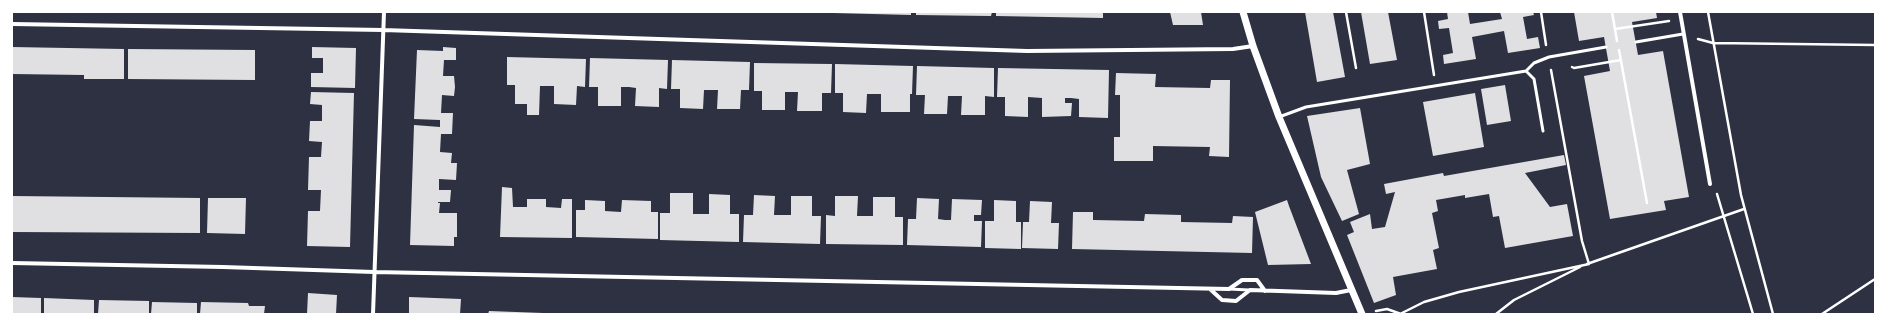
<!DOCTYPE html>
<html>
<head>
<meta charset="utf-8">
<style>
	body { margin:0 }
	#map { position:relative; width:1887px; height:326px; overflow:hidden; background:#2d3142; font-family:Mulish,sans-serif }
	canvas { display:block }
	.frame { position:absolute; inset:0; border:13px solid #fff; pointer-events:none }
</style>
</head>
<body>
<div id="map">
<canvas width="1887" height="326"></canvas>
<div class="frame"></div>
</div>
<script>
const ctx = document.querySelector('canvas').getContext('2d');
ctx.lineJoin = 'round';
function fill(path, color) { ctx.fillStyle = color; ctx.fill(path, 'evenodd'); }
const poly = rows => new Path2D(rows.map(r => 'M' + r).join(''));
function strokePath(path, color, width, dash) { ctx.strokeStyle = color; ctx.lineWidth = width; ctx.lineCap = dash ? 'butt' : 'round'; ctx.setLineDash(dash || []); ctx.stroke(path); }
const building = poly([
	[833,12,911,12,911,15,833,13],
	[916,12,992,12,991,16,916,15],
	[996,12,1103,12,1103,18,996,16],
	[1170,12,1201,12,1203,25,1173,25],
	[1305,12,1333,12,1345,77,1317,82],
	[1361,12,1388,12,1397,60,1370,64],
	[1447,12,1468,12,1470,24,1502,19,1500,12,1533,12,1534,15,1523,17,1527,39,1538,37,1540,48,1508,53,1504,31,1472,37,1476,59,1444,64,1443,55,1453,53,1449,28,1439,29,1438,21,1448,19],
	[1574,12,1656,12,1657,18,1632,22,1638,55,1663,51,1689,197,1664,201,1666,210,1610,219,1584,76,1610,71,1604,37,1579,41],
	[12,47,124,49,124,79,84,79,84,75,12,74],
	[312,47,356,48,355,88,311,87,311,73,323,73,323,58,312,58],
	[443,47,456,48,456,60,444,60,443,76,454,76,455,87,454,96,442,95,441,113,453,113,452,134,441,134,440,152,452,153,451,163,457,163,456,180,439,179,439,190,451,190,450,202,438,202,438,203,440,203,439,213,457,213,457,237,454,237,454,246,410,245,414,125,440,127,440,120,414,119,417,50,443,51],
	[128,49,255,50,255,80,128,79],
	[507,57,586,59,585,87,577,86,576,105,554,104,554,86,540,86,539,115,527,115,527,104,515,104,515,85,507,85],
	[590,58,668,60,667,89,659,88,659,107,635,106,636,88,629,87,621,87,621,106,598,106,598,87,589,87],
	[672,60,750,62,749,90,741,90,740,109,717,109,718,90,704,90,703,109,680,108,680,89,671,89],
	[754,63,832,64,831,93,822,93,822,111,797,111,798,92,785,92,785,110,762,110,762,91,754,91],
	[835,64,913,66,912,94,910,94,910,112,881,112,881,94,867,94,866,113,843,112,843,93,835,93],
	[917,66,994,68,994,97,985,96,985,115,961,115,962,96,948,96,947,114,924,114,925,95,916,95],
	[998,68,1109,70,1108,118,1079,117,1079,99,1071,98,1065,98,1065,103,1072,103,1071,116,1042,117,1042,98,1028,97,1028,117,1005,116,1005,97,997,97],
	[1116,73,1156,74,1155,87,1210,88,1211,80,1230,80,1229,157,1209,156,1210,147,1153,146,1153,161,1114,161,1114,137,1120,137,1120,95,1115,95],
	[1505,85,1511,121,1487,125,1481,89],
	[311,92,354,93,350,247,307,246,308,211,320,211,321,190,308,190,309,157,321,157,322,142,309,141,310,121,322,121,322,105,310,104],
	[1475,93,1484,147,1433,156,1423,102],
	[1360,108,1370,164,1347,170,1359,214,1342,221,1321,177,1307,116],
	[1564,155,1566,165,1525,173,1550,207,1567,204,1573,236,1505,248,1499,216,1493,217,1489,194,1465,198,1465,195,1436,200,1438,211,1432,213,1439,248,1433,250,1437,269,1393,277,1396,295,1374,303,1347,235,1354,232,1350,222,1370,214,1372,229,1385,227,1395,192,1386,194,1384,184,1443,173,1444,176],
	[502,187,512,188,513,207,527,207,527,199,546,199,546,207,561,208,562,199,572,199,572,238,500,237],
	[670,193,693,193,693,214,709,214,709,194,730,195,730,214,739,214,739,242,660,240,660,213,670,213],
	[754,195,775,196,774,215,791,215,791,196,812,196,812,216,821,216,820,244,743,242,744,215,753,215],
	[12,196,200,198,200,233,12,232],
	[835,196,858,196,857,216,873,216,873,197,895,197,895,217,903,217,903,245,826,244,826,215,835,216],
	[208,198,246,198,245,234,207,233],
	[917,198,939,199,938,219,945,220,951,220,952,199,982,200,981,215,974,215,974,221,982,221,981,247,907,245,908,219,916,219],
	[585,200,605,201,605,211,621,212,622,200,651,201,651,212,658,212,658,239,576,237,576,210,585,210],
	[994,200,1016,201,1016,222,1021,222,1021,249,985,248,985,221,994,221],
	[1287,200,1289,206,1311,264,1268,265,1255,212],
	[1030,201,1052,202,1051,223,1059,223,1058,249,1022,248,1023,222,1029,222],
	[1073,212,1093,212,1093,220,1144,221,1145,214,1181,215,1181,222,1232,223,1233,216,1253,217,1252,253,1072,249],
	[308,293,337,295,336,314,307,314],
	[12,297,41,298,41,314,12,314],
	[409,297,461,299,460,314,409,314],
	[44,298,94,300,94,314,44,314],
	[99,300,149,301,149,314,98,314],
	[152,302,197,303,197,314,151,314],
	[201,302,248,303,249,306,265,306,264,314,200,314],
	[489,311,543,313,543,314,488,314]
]);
const path = poly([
	[1346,12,1356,68],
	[1424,12,1434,75],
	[1541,12,1546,45],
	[1612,12,1617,41],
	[1708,12,1741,195,1773,314],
	[1615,29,1669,21],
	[1698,39,1713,43,1875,45],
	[1619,50,1647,203],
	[1572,67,1574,68,1621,60],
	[1717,194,1753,314],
	[1587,264,1744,209],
	[1376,311,1387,309,1401,314],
	[1400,314,1424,302,1459,292,1589,264,1582,241,1551,70],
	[1496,314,1514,300,1580,267],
	[1822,314,1875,279]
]);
const service = poly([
	[1636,42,1683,34],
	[1526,71,1534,79,1543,131],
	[1279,117,1306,107,1526,71,1534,63,1549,57,1606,47],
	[1229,289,1249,290]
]);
const minor = poly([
	[1680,12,1710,184],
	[12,24,383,30,1027,51,1233,49,1253,46],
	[12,263,223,267,374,272,1229,289,1242,280,1257,280,1265,291],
	[1210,289,1222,300,1236,301,1250,290,1336,293,1351,290],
	[373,314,384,12]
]);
const tertiary = poly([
	[1243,12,1253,46,1279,117,1362,314]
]);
fill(building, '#e0e0e3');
strokePath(path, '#fff', 2.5);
strokePath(service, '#fff', 3);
strokePath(minor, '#fff', 4);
strokePath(tertiary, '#fff', 7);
</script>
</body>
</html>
